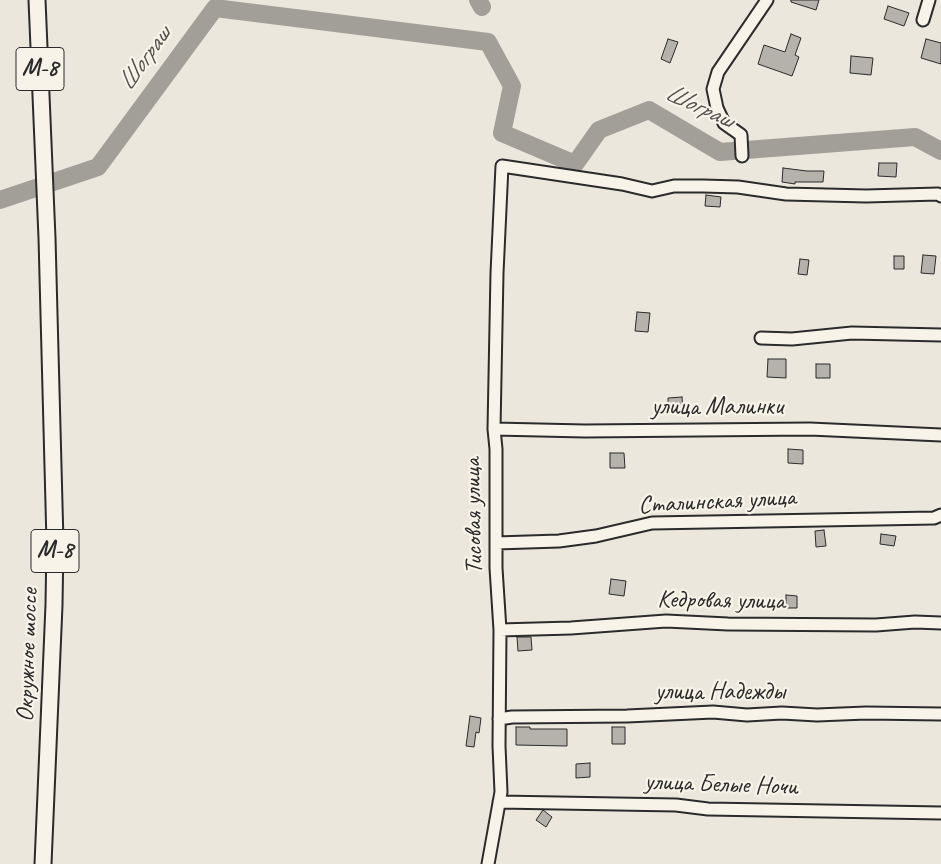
<!DOCTYPE html>
<html>
<head>
<meta charset="utf-8">
<style>
	body { margin:0 }
	canvas { display:block; background:#ebe7dd }
</style>
</head>
<body>
<canvas width="941" height="864"></canvas>
<script>
const ctx = document.querySelector('canvas').getContext('2d');
ctx.lineJoin = 'round';
const poly = rows => new Path2D(rows.map(r => 'M' + r).join(''));
function strokePath(path, color, width, dash) { ctx.strokeStyle = color; ctx.lineWidth = width; ctx.lineCap = dash ? 'butt' : 'round'; ctx.setLineDash(dash || []); ctx.stroke(path); }
function fill(path, color) { ctx.fillStyle = color; ctx.fill(path, 'evenodd'); }
function label(font, color, halo, rows, align = 'center') {
  ctx.font = font + ' Caveat,sans-serif'; ctx.lineWidth = 4.5; ctx.setLineDash([]); ctx.textBaseline = 'middle'; ctx.strokeStyle = halo; ctx.fillStyle = color; for (const [text, x, y, turn = 0] of rows) {
    ctx.save(); ctx.translate(x, y); ctx.rotate((+turn || 0) * Math.PI / 180); ctx.textAlign = isNaN(turn) ? turn : align; if (halo) ctx.strokeText(text, 0, 0); ctx.fillText(text, 0, 0); ctx.restore();
  }
}
const river = poly([
	[478,0,482,7],
	[0,200,98,167,215,8,488,42,512,86,502,133,575,164,599,130,649,110,720,152,915,137,941,151]
]);
const building = poly([
	[791,0,819,0,816,10,791,2,791,0],
	[888,6,909,13,904,26,884,19,888,6],
	[791,34,801,38,795,55,799,57,792,76,758,64,764,45,785,52,791,34],
	[668,39,678,42,670,63,661,59,668,39],
	[926,39,941,43,941,64,921,58,926,39],
	[851,56,873,58,871,75,850,73,851,56],
	[879,163,897,163,896,177,878,176,879,163],
	[783,168,807,171,824,171,823,182,795,182,795,184,782,182,783,168],
	[706,195,721,197,720,207,705,206,706,195],
	[923,255,936,256,934,274,921,273,923,255],
	[894,256,904,256,904,269,894,269,894,256],
	[800,259,809,260,807,275,798,274,800,259],
	[637,312,650,313,648,332,635,331,637,312],
	[768,359,786,359,786,378,767,377,768,359],
	[816,364,830,364,830,378,816,378,816,364],
	[682,397,683,411,668,412,668,398,682,397],
	[788,449,803,450,803,464,788,463,788,449],
	[610,453,624,453,625,468,610,468,610,453],
	[824,530,826,546,816,547,815,531,824,530],
	[881,534,896,536,894,546,880,544,881,534],
	[611,579,626,581,624,596,609,594,611,579],
	[786,595,797,596,797,608,786,608,786,595],
	[517,637,531,637,532,650,518,651,517,637],
	[470,716,481,718,479,733,476,732,474,747,466,746,470,716],
	[516,727,530,727,530,729,567,729,567,746,516,745,516,727],
	[612,727,625,727,625,744,612,744,612,727],
	[590,763,590,777,576,778,576,764,590,763],
	[543,810,552,817,546,827,536,820,543,810]
]);
const minor = poly([
	[923,20,929,0],
	[742,156,741,135,724,123,717,108,713,89,718,72,767,0],
	[761,338,792,339,852,333,941,335],
	[494,429,585,431,810,429,941,435],
	[496,543,559,541,596,536,652,523,934,518,941,515],
	[500,630,571,628,666,621,728,624,876,625,915,622,941,623],
	[499,719,512,717,627,716,713,712,747,715,782,713,817,715,866,713,941,714],
	[499,802,676,805,708,809,941,813],
	[488,864,501,792,499,746,500,630,496,568,496,449,494,429,497,273,502,166,622,184,652,191,674,186,703,186,738,187,786,194,866,196,938,194,941,196]
]);
const major = poly([
	[37,0,47,238,55,542,54,605,43,864]
]);
const shields = [
	[40,69,48],
	[55,551,48]
];
const shieldNames = [
	["М-8",40,69],
	["М-8",55,551]
];
const streetNames = [
	["улица Малинки",717,407],
	["Сталинская улица",717,502,-3],
	["Тисовая улица",474,516,-91],
	["Кедровая улица",721,601,1],
	["Окружное шоссе",28,655,-88],
	["улица Надежды",720,692],
	["улица Белые Ночи",721,785,2]
];
const waterNames = [
	["Шограш",145,59,-54],
	["Шограш",699,107,25]
];
strokePath(river, '#a29f98', 18);
fill(building, '#b5b2ab');
strokePath(building, '#2b2b2b', 1);
strokePath(minor, '#2b2b2b', 15);
strokePath(major, '#2b2b2b', 19);
strokePath(minor, '#f7f3e8', 11);
strokePath(major, '#f7f3e8', 15);
for (const [x, y, w] of shields) { const box = new Path2D(); box.roundRect(x - w / 2, y - 21.5, w, 43, 4); ctx.fillStyle = '#f7f3e8'; ctx.fill(box); strokePath(box, '#2b2b2b', 1); }
label('bold 24px', '#2b2b2b', null, shieldNames);
label('25px', '#2b2b2b', '#f7f3e8', streetNames);
label('italic 26px', '#555451', '#f7f3e8', waterNames);
</script>
</body>
</html>
